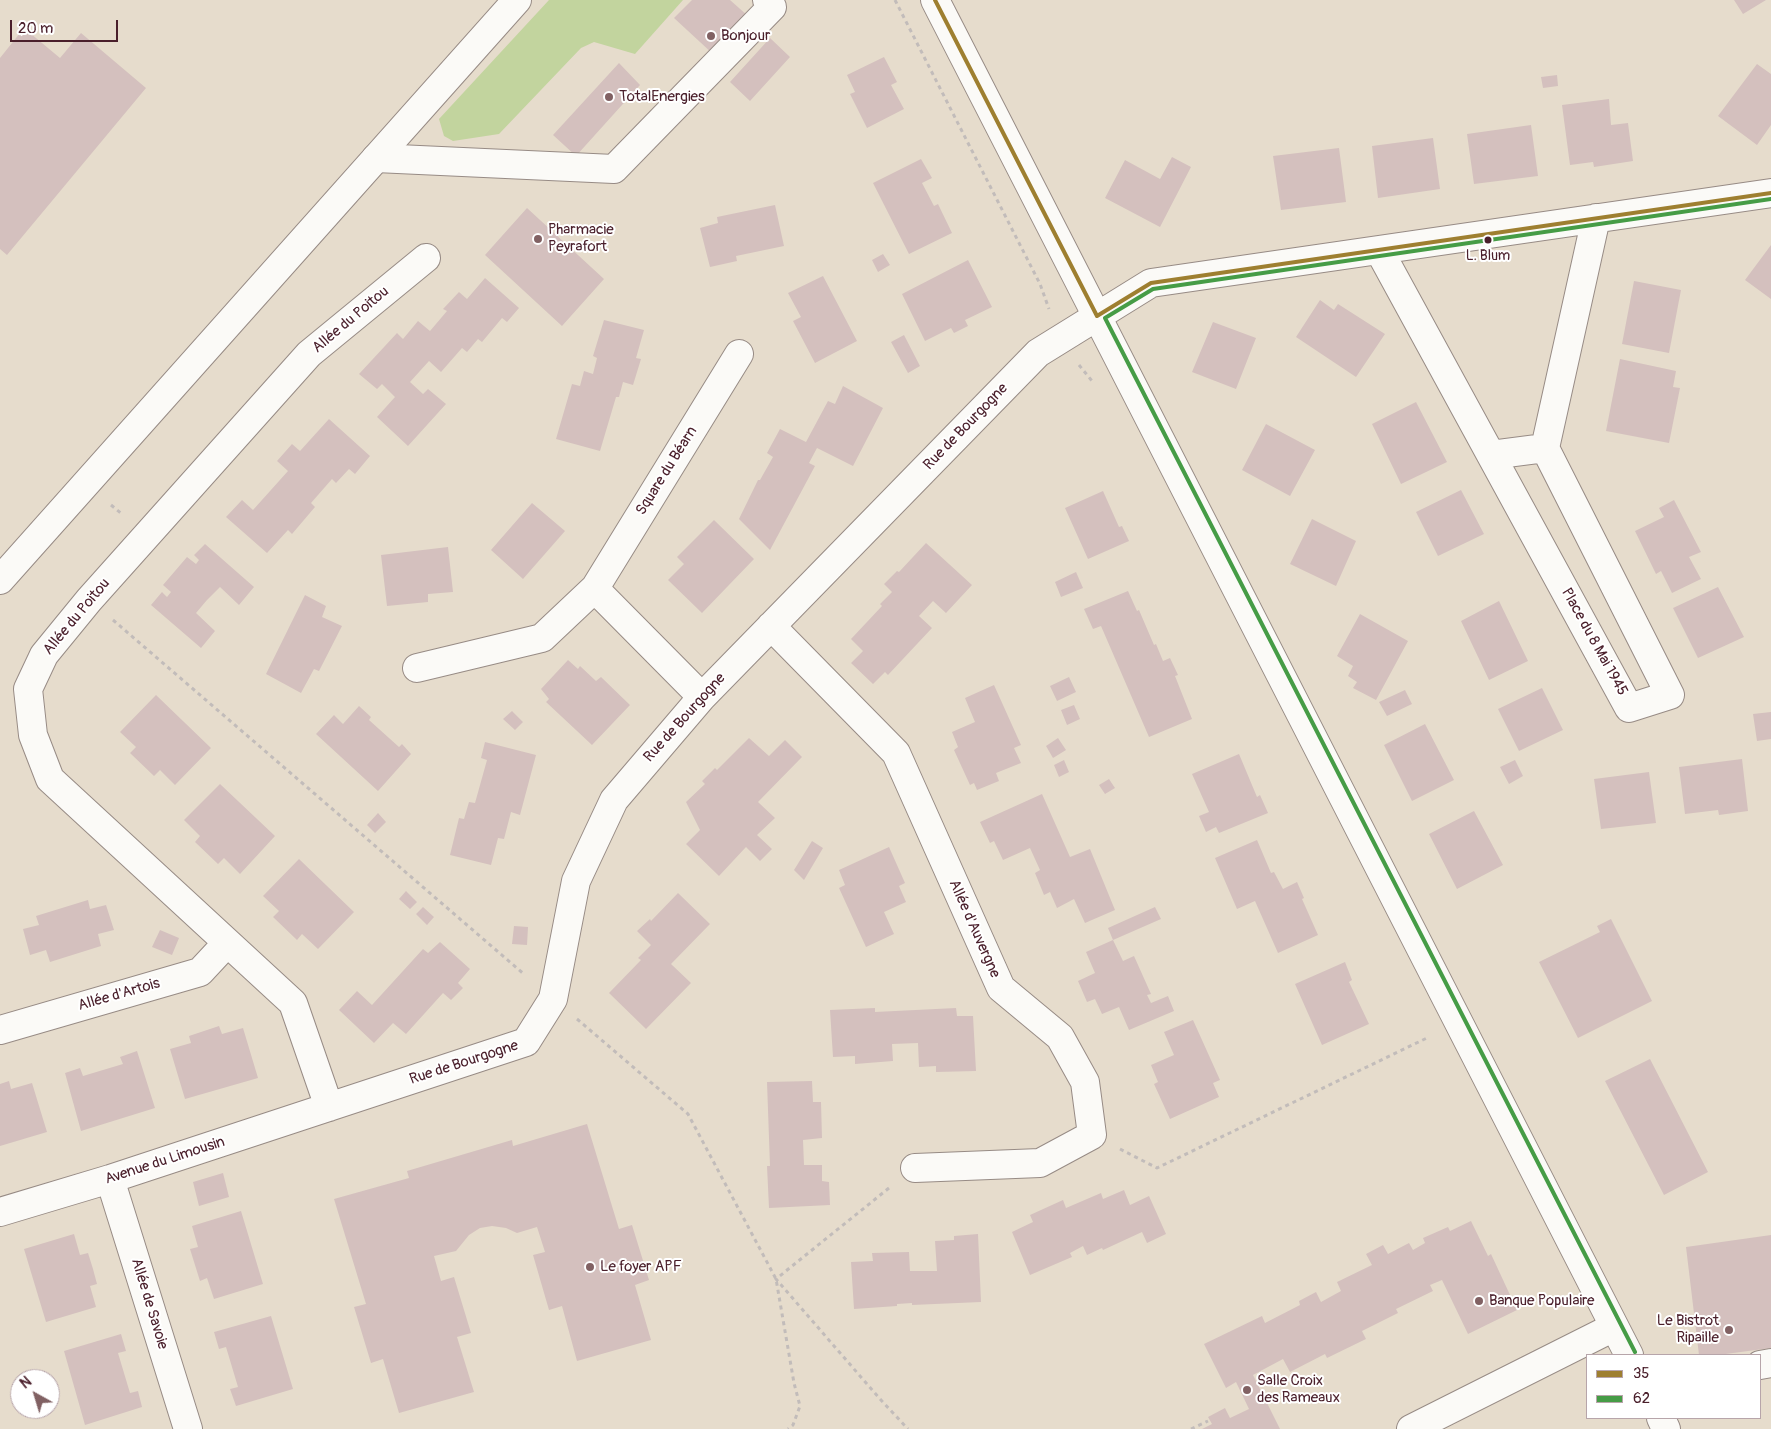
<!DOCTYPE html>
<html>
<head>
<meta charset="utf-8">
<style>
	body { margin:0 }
	#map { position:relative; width:1771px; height:1429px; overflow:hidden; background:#e6dccc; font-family:Pangolin,sans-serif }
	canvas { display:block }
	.legend { position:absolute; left:1586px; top:1354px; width:175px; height:65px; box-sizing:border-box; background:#fff; border:1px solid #b7a5aa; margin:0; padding:6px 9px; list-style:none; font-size:15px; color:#4a1f2b }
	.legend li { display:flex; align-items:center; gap:10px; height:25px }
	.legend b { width:25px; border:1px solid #b7a5aa }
	.north { position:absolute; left:10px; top:1369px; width:50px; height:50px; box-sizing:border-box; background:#fff; border:1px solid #b7a5aa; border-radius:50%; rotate:321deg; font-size:14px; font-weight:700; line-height:20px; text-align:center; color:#4a1f2b }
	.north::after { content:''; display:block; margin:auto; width:18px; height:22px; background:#816163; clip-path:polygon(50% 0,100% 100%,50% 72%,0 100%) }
	.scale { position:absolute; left:10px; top:20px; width:108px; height:22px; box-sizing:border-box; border:2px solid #4a1f2b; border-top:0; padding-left:6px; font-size:15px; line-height:18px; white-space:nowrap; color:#4a1f2b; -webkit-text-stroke:4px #fff; paint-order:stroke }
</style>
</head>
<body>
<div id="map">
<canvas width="1771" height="1429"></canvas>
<ul class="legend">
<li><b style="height:6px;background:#9e7f30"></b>35</li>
<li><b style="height:6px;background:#469c46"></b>62</li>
</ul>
<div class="north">N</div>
<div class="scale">20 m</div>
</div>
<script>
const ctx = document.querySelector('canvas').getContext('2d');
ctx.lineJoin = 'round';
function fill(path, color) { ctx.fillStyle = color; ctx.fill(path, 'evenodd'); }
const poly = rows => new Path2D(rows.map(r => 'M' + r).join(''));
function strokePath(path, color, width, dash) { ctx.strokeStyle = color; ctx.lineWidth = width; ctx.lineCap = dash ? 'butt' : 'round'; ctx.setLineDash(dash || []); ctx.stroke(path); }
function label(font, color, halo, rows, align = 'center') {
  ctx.font = font + ' Pangolin,sans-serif'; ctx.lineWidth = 4; ctx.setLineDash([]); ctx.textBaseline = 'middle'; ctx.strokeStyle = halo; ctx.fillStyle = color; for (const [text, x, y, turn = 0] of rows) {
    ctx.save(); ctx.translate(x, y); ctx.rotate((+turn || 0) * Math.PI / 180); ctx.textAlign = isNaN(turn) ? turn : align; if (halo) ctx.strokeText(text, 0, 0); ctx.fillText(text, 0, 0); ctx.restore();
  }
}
const green = poly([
	[549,0,683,0,635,54,594,42,581,48,499,134,453,141,444,136,439,119]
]);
const building = poly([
	[692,0,730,0,748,16,713,54,674,18],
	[1734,0,1766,0,1743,14],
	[24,28,60,58,81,33,146,88,7,255,0,249,0,58],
	[770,38,790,57,750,101,730,82],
	[884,57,897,82,891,85,904,109,867,128,850,94,855,92,847,75],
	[619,63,640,85,576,156,553,135],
	[1757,64,1771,74,1771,125,1757,145,1718,116],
	[1557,75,1558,86,1543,88,1541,77],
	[1609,99,1611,125,1628,123,1633,161,1594,167,1593,162,1570,165,1562,105],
	[1531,125,1538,176,1474,184,1467,134],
	[1433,138,1440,189,1378,198,1372,146],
	[1339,148,1346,202,1281,210,1273,156],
	[1172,157,1191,167,1160,227,1105,198,1125,160,1160,179],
	[921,159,932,178,922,183,934,206,938,204,952,233,909,254,873,183],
	[775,205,784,246,736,256,737,261,710,267,700,228,718,223,717,217],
	[527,208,604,279,562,326,485,255],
	[1771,245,1771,299,1745,280],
	[883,254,890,265,878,272,872,260],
	[968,260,992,307,965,320,968,326,954,333,951,328,925,341,902,294],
	[823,276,857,341,815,363,793,321,801,317,788,293],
	[485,278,519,308,507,322,502,318,482,342,478,339,467,352,462,348,441,372,429,361,410,382,423,394,428,389,446,404,408,446,377,417,395,397,382,384,377,389,359,374,397,333,403,339,418,321,430,331,447,311,443,309,459,292,467,299],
	[1634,281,1681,290,1669,353,1622,344],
	[1320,300,1334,310,1338,304,1385,334,1356,377,1296,337],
	[604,320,644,330,636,358,641,359,633,385,623,382,619,397,616,397,600,451,556,439,572,384,580,386,584,371,593,374,597,358,593,356],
	[1213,322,1256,338,1236,389,1192,372],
	[904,335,920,366,908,373,891,342],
	[1620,359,1676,371,1673,387,1680,388,1669,443,1606,431],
	[843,386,883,408,853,466,817,448,809,463,815,466,770,550,739,519,758,480,760,480,773,457,767,453,780,429,806,442,828,401,835,404],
	[1416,402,1447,462,1401,484,1372,424],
	[329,419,370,456,355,474,349,469,336,483,332,479,311,503,315,507,292,534,288,530,267,553,226,517,242,500,253,510,288,471,277,461,292,444,300,451],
	[1266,424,1315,450,1290,496,1242,470],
	[1461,490,1484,534,1438,556,1416,512],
	[1103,491,1119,527,1122,526,1129,541,1088,559,1065,508],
	[1674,500,1701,552,1689,557,1701,579,1672,593,1661,571,1656,574,1635,531,1664,517,1659,508],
	[532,503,565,531,523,579,491,550],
	[1312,519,1356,541,1336,586,1290,564],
	[714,520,754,559,702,613,668,580,684,564,677,557],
	[926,543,972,585,946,613,933,601,919,616,932,628,888,675,885,672,873,684,851,663,863,651,851,639,882,606,880,604,892,592,884,584,897,571,899,572],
	[205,544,254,587,239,605,220,587,207,600,196,613,215,631,201,648,151,605,162,592,167,597,171,592,163,585,187,557,196,564,199,560,194,555],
	[448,547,453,592,428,594,428,602,387,606,381,555],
	[1076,572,1083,588,1061,597,1055,582],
	[1718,587,1744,637,1698,658,1673,608],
	[1128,591,1137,611,1139,610,1154,645,1156,644,1163,661,1170,658,1178,675,1175,676,1192,719,1149,737,1101,626,1093,629,1084,609],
	[305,595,326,606,322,617,342,626,319,671,314,669,301,693,266,674],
	[1499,601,1528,661,1489,680,1461,621],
	[1360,614,1408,641,1376,700,1353,688,1357,682,1348,676,1353,666,1337,656],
	[568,660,578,669,580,666,596,681,601,677,630,705,592,745,546,702,549,699,541,689],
	[1069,677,1076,692,1057,701,1050,686],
	[994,685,1021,745,1014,748,1021,763,996,773,999,781,977,790,974,783,970,785,954,750,958,747,952,732,975,722,965,698],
	[1542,688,1563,730,1519,751,1498,709],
	[1405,690,1412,704,1387,716,1379,702],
	[156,695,211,748,175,785,160,770,154,776,130,753,136,747,120,732],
	[1074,705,1080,719,1067,725,1061,710],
	[359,706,371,717,369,720,399,747,402,744,411,754,378,791,316,734,334,715,343,724],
	[512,711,523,722,515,730,503,719],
	[1771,712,1771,739,1757,741,1753,714],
	[1425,724,1454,780,1412,801,1384,745],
	[749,738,769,756,785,740,802,757,758,802,775,818,757,835,772,849,760,861,746,847,719,876,686,844,700,830,686,802,705,784,702,781,715,768,717,770],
	[1058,738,1066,750,1053,758,1046,746],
	[485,742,536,755,520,815,511,812,504,839,498,838,491,865,450,855,459,818,464,819,469,802,475,803,487,760,481,758],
	[1239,754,1257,797,1260,795,1268,813,1219,833,1216,827,1206,832,1199,816,1209,812,1192,774],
	[1742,759,1748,811,1719,815,1718,810,1685,814,1679,767],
	[1064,760,1069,772,1059,777,1054,765],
	[1515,760,1523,776,1509,784,1500,767],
	[1649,772,1656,823,1601,829,1594,779],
	[1109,779,1115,788,1105,794,1099,785],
	[220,784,275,836,240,874,224,858,218,864,195,842,200,836,184,820],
	[1042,794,1070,857,1090,849,1115,910,1085,923,1074,899,1057,908,1050,892,1044,895,1035,873,1040,870,1030,848,1003,860,994,841,990,843,980,822],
	[1474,811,1503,865,1457,889,1429,834],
	[378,813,386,822,375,833,367,825],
	[1257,840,1271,873,1274,872,1283,889,1297,882,1304,898,1302,899,1318,935,1278,953,1255,901,1237,909,1215,858],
	[812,841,823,848,804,880,794,870],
	[889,847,905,883,899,886,906,902,884,912,894,934,866,947,839,888,845,885,839,870],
	[299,859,354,912,318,949,302,934,297,940,273,917,279,911,263,896],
	[406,891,417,902,410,909,399,899],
	[678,893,710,924,671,964,691,983,646,1029,609,993,641,960,638,958,651,945,637,931,650,919,651,921],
	[88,900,90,909,106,905,114,930,98,934,101,946,50,962,46,950,30,955,23,929,39,925,36,916],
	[423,907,434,917,427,925,416,914],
	[1155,907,1161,919,1113,940,1108,928],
	[1611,919,1652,1001,1578,1038,1539,962,1600,932,1597,926],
	[514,926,528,927,527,945,512,944],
	[160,930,179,938,172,955,152,947],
	[1113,940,1123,961,1134,956,1151,994,1147,995,1151,1003,1168,996,1174,1011,1129,1030,1119,1007,1102,1014,1095,999,1087,1002,1078,981,1095,973,1086,952],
	[440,942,470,969,458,983,463,988,451,1000,443,993,406,1034,393,1023,374,1043,339,1010,357,991,372,1005,423,949,428,953],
	[1345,962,1352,980,1349,982,1369,1024,1322,1045,1295,984],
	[875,1008,875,1012,956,1008,957,1016,973,1016,976,1071,936,1072,936,1066,919,1067,918,1043,892,1044,893,1061,855,1064,855,1056,833,1057,830,1010],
	[1193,1020,1220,1080,1213,1083,1219,1097,1170,1119,1154,1084,1158,1082,1151,1065,1174,1055,1164,1032],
	[219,1026,222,1034,243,1028,258,1078,185,1099,170,1049,191,1043,189,1036],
	[137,1051,155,1108,81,1131,65,1073,80,1068,83,1076,123,1064,120,1057],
	[1650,1059,1708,1172,1664,1195,1605,1081],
	[9,1081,11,1089,32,1083,47,1132,0,1146,0,1084],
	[812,1081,813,1102,821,1102,822,1138,803,1140,804,1165,822,1165,822,1181,829,1182,830,1205,769,1208,767,1166,770,1166,767,1082],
	[587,1124,619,1229,632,1225,649,1280,635,1285,651,1340,577,1361,562,1306,549,1310,533,1255,545,1252,537,1227,517,1233,506,1228,492,1226,480,1228,469,1235,456,1251,434,1256,441,1281,454,1277,471,1333,457,1337,474,1392,399,1413,383,1359,371,1363,354,1307,366,1304,334,1199,409,1178,407,1171,512,1140,513,1146],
	[223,1173,229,1197,199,1206,193,1182],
	[1124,1190,1130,1205,1149,1196,1166,1234,1147,1243,1142,1232,1103,1250,1102,1248,1087,1255,1083,1246,1070,1253,1072,1257,1030,1275,1012,1232,1033,1222,1030,1215,1063,1200,1066,1208,1101,1193,1103,1199],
	[241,1211,263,1284,214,1299,207,1278,200,1281,190,1249,198,1247,192,1226],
	[1471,1221,1488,1256,1491,1254,1517,1310,1468,1334,1442,1280,1430,1285,1433,1291,1396,1309,1398,1313,1362,1331,1366,1339,1327,1358,1325,1354,1290,1372,1283,1359,1253,1375,1280,1429,1202,1429,1212,1424,1208,1417,1225,1408,1230,1418,1249,1409,1236,1382,1226,1388,1204,1344,1262,1316,1265,1323,1300,1305,1299,1301,1316,1292,1321,1302,1341,1291,1337,1282,1372,1265,1366,1254,1383,1245,1388,1254,1409,1243,1413,1250,1425,1243,1423,1238,1448,1227,1450,1231],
	[74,1234,80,1255,88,1253,93,1269,97,1284,90,1286,96,1307,46,1322,24,1249],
	[978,1234,981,1302,912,1305,912,1303,897,1304,897,1306,854,1309,851,1262,873,1261,872,1253,909,1252,910,1271,937,1271,935,1241,954,1240,954,1236],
	[1771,1235,1771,1348,1718,1355,1699,1355,1686,1247],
	[271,1316,293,1389,236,1406,230,1389,238,1387,226,1347,219,1349,214,1332],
	[121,1334,126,1351,118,1353,130,1393,138,1391,142,1407,85,1425,64,1351]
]);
const path = poly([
	[895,0,1040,284,1049,309],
	[1079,365,1092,381],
	[111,505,122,514],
	[113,620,525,975],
	[577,1019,688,1114,776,1279,794,1383,800,1406,793,1425,788,1429],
	[1120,1149,1157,1168,1429,1037],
	[889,1188,776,1279,880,1399,908,1429],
	[1191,1429,1208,1421]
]);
const minor = poly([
	[376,158,614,169,772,7,767,0],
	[1379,250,1629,708,1670,695,1545,448,1596,218],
	[1491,455,1545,448],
	[595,589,702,697],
	[771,626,896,753,1001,988,1060,1037,1085,1082,1092,1135,1040,1163,915,1168],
	[417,668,542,638,595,588,739,354],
	[0,1030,200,972,227,943],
	[329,1107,293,1003,50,779,33,735,28,689,44,655,89,600,309,354,426,258],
	[110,1179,188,1429],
	[0,1212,110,1179,526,1042,553,999,576,881,614,800,702,697,1038,353,1151,283,1771,193],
	[1760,1365,1771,1363],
	[1411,1429,1614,1327]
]);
const major = poly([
	[935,0,1629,1355],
	[0,580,517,0],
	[1661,1418,1666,1429]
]);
const bus1 = poly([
	[935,0,1097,316],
	[1097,316,1151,283,1771,193]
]);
const bus2 = poly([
	[1635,1352,1105,318,1153,289,1771,199]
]);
const markers = [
	[711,36,5,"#816163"],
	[609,97,5,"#816163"],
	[538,239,5,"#816163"],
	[1488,240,4.5,"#4a1f2b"],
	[590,1267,5,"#816163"],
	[1479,1301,5,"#816163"],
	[1729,1330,5,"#816163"],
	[1247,1390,5,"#816163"]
];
const busNames = [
	["L. Blum",1488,256]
];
const poiNames = [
	["Bonjour",721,36],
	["TotalEnergies",619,97],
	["Pharmacie",548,230],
	["Peyrafort",548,247],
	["Le foyer APF",600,1267],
	["Banque Populaire",1489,1301],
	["Le Bistrot",1719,1321,"right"],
	["Ripaille",1719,1338,"right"],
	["Salle Croix",1257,1381],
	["des Rameaux",1257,1398]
];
const streetNames = [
	["Allée du Poitou",351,320,-40],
	["Rue de Bourgogne",966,427,-46],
	["Square du Béarn",667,471,-58],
	["Allée du Poitou",77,617,-50],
	["Place du 8 Mai 1945",1594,642,61],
	["Rue de Bourgogne",685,718,-48],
	["Allée d'Auvergne",974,929,66],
	["Allée d'Artois",119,995,-16],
	["Rue de Bourgogne",464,1063,-18],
	["Avenue du Limousin",165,1161,-18],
	["Allée de Savoie",149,1304,73]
];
fill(green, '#c2d49e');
fill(building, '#d4c0be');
strokePath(minor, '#978b85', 30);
strokePath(major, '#978b85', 30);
strokePath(path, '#c2bcba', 3, [4, 4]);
strokePath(minor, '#fbfaf7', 28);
strokePath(major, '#fbfaf7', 28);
strokePath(bus1, '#9e7f30', 4);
strokePath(bus2, '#469c46', 4);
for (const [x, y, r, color] of markers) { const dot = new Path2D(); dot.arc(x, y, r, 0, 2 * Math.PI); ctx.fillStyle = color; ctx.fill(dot); strokePath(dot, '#fff', 2); }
label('14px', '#4a1f2b', '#fff', busNames);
label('15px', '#4a1f2b', '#fff', poiNames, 'left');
label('15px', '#4a1f2b', '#fff', streetNames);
</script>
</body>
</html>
